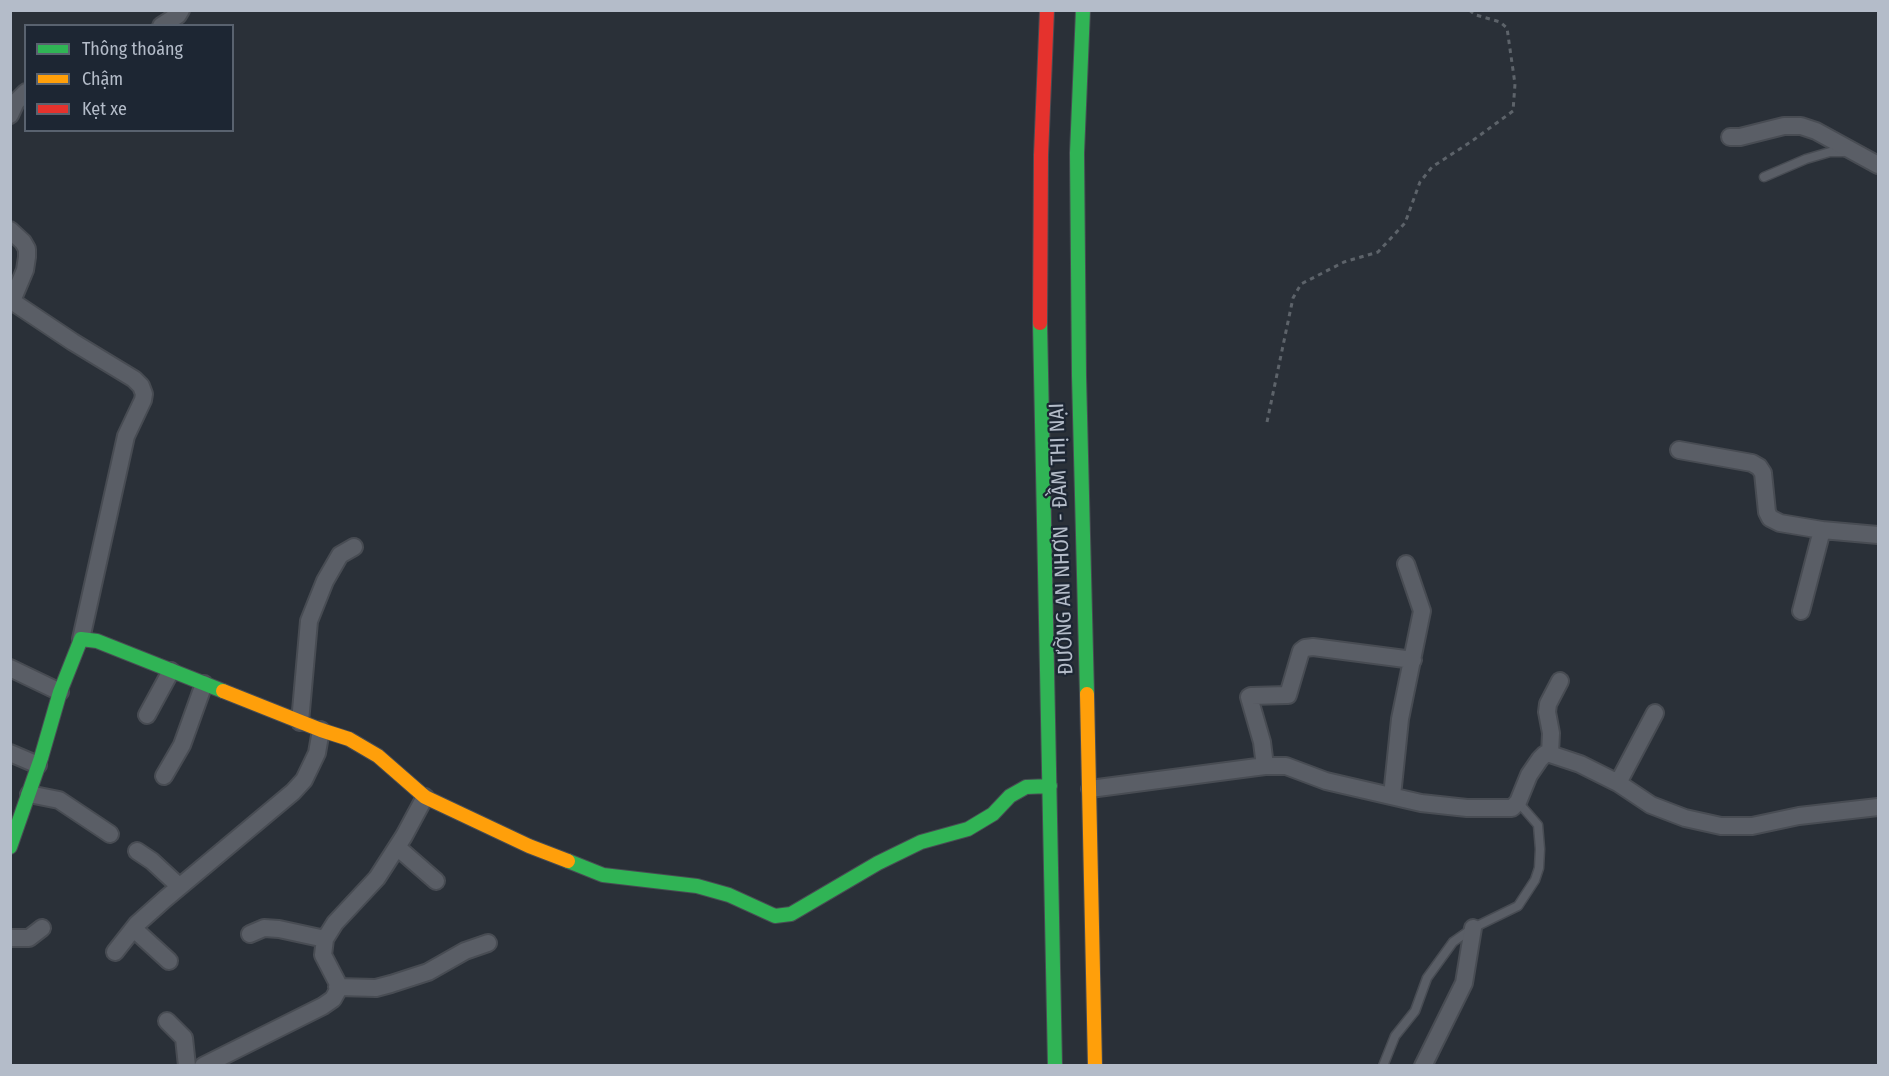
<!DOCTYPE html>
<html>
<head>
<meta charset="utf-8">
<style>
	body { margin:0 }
	#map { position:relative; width:1889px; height:1076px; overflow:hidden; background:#2a3038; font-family:"Fira Sans Condensed",sans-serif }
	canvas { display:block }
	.frame { position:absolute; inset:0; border:12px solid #b4bcc9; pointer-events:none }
	.legend { position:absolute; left:24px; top:24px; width:210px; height:108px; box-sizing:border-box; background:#1d2633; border:2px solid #59626f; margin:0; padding:8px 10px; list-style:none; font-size:18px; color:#b4bcc9 }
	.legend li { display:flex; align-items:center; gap:12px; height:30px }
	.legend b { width:30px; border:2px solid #59626f }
</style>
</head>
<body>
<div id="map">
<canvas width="1889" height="1076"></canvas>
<div class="frame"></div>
<ul class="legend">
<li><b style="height:8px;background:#30b455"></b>Thông thoáng</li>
<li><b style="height:8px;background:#ff9f0a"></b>Chậm</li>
<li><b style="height:8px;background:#e5322d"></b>Kẹt xe</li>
</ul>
</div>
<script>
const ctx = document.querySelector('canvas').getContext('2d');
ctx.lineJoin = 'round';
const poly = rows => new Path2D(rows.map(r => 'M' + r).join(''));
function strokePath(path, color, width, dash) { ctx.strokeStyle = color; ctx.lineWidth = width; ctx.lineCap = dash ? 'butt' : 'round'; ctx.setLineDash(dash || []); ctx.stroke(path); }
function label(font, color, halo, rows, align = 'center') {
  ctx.font = font + ' "Fira Sans Condensed",sans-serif'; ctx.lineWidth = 4.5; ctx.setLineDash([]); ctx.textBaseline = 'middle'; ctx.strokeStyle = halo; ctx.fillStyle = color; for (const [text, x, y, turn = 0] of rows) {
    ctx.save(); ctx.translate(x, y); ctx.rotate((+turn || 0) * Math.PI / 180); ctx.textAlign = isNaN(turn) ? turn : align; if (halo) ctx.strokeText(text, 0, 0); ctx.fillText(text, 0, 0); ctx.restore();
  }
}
const path = poly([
	[1267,422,1293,298,1301,284,1344,262,1378,252,1405,223,1420,182,1432,167,1472,141,1513,111,1515,84,1507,28,1500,22,1476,15,1469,10]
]);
const lane = poly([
	[1764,177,1806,159,1830,152,1847,152],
	[1383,1066,1395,1036,1415,1011,1427,978,1453,942,1473,928,1518,906,1535,880,1539,868,1540,849,1538,825,1518,802]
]);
const street = poly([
	[161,26,178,15,181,10],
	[10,115,16,102,26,92],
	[1730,137,1740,137,1784,126,1801,126,1816,131,1878,165],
	[10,230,23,242,27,249,27,257,25,270,12,301],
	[10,300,73,342,134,379,141,386,144,394,143,400,126,436,81,639],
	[1679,450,1752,463,1759,467,1763,473,1767,512,1770,518,1780,523,1822,530],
	[1801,611,1822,530,1878,535],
	[10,668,60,692],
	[147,715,171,671],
	[300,722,309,621,325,581,340,555,354,547],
	[10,753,38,765],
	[1550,754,1551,733,1547,712,1548,704,1560,681],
	[1265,766,1262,742,1249,697,1251,696,1288,695,1301,651,1305,648,1313,647,1413,660],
	[164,776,182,745,204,684],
	[1618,783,1655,713],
	[1090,789,1265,766,1286,766,1326,781,1421,803,1467,808,1512,808,1518,802,1529,775,1540,759,1545,754,1550,754,1580,764,1618,783,1651,805,1685,818,1721,826,1752,826,1799,816,1878,807],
	[29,794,59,800,110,834],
	[1392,796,1400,719,1422,611,1406,564],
	[397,847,436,881],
	[137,851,152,861,179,886],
	[134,929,169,961],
	[250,934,264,928,279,929,325,939],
	[10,938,29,938,42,928],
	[115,952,137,924,165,899,293,792,304,780,317,753,321,730],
	[337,987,376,988,391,984,428,972,465,951,488,943],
	[167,1021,184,1038,187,1066],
	[203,1066,323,1006,333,999,338,990,337,982,323,955,325,939,335,923,377,878,404,836,425,797],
	[1423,1066,1464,983,1473,928]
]);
const fast = poly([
	[1083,10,1077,153,1079,376,1087,694],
	[1040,323,1055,1066],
	[10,847,41,758,60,692,81,639,97,641,223,691],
	[568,861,603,875,697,886,729,895,775,916,791,914,878,863,921,842,968,829,993,814,1010,796,1026,787,1050,786]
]);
const slow = poly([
	[223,691,321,730,349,739,378,756,425,797,529,846,568,861],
	[1087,694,1095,1066]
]);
const jam = poly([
	[1040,323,1041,155,1047,10]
]);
const streetNames = [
	["ĐƯỜNG AN NHƠN - ĐẦM THỊ NẠI",1062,539,-92]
];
strokePath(lane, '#484c53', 11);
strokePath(street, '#484c53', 20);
strokePath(fast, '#484c53', 16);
strokePath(slow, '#484c53', 16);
strokePath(jam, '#484c53', 16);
strokePath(path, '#5d636a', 3, [4.5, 4.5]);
strokePath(lane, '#5a5e66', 8);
strokePath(street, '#5a5e66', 16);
strokePath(fast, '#30b455', 14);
strokePath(slow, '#ff9f0a', 14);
strokePath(jam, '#e5322d', 14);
label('21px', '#b4bcc9', '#1d2633', streetNames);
</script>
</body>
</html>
